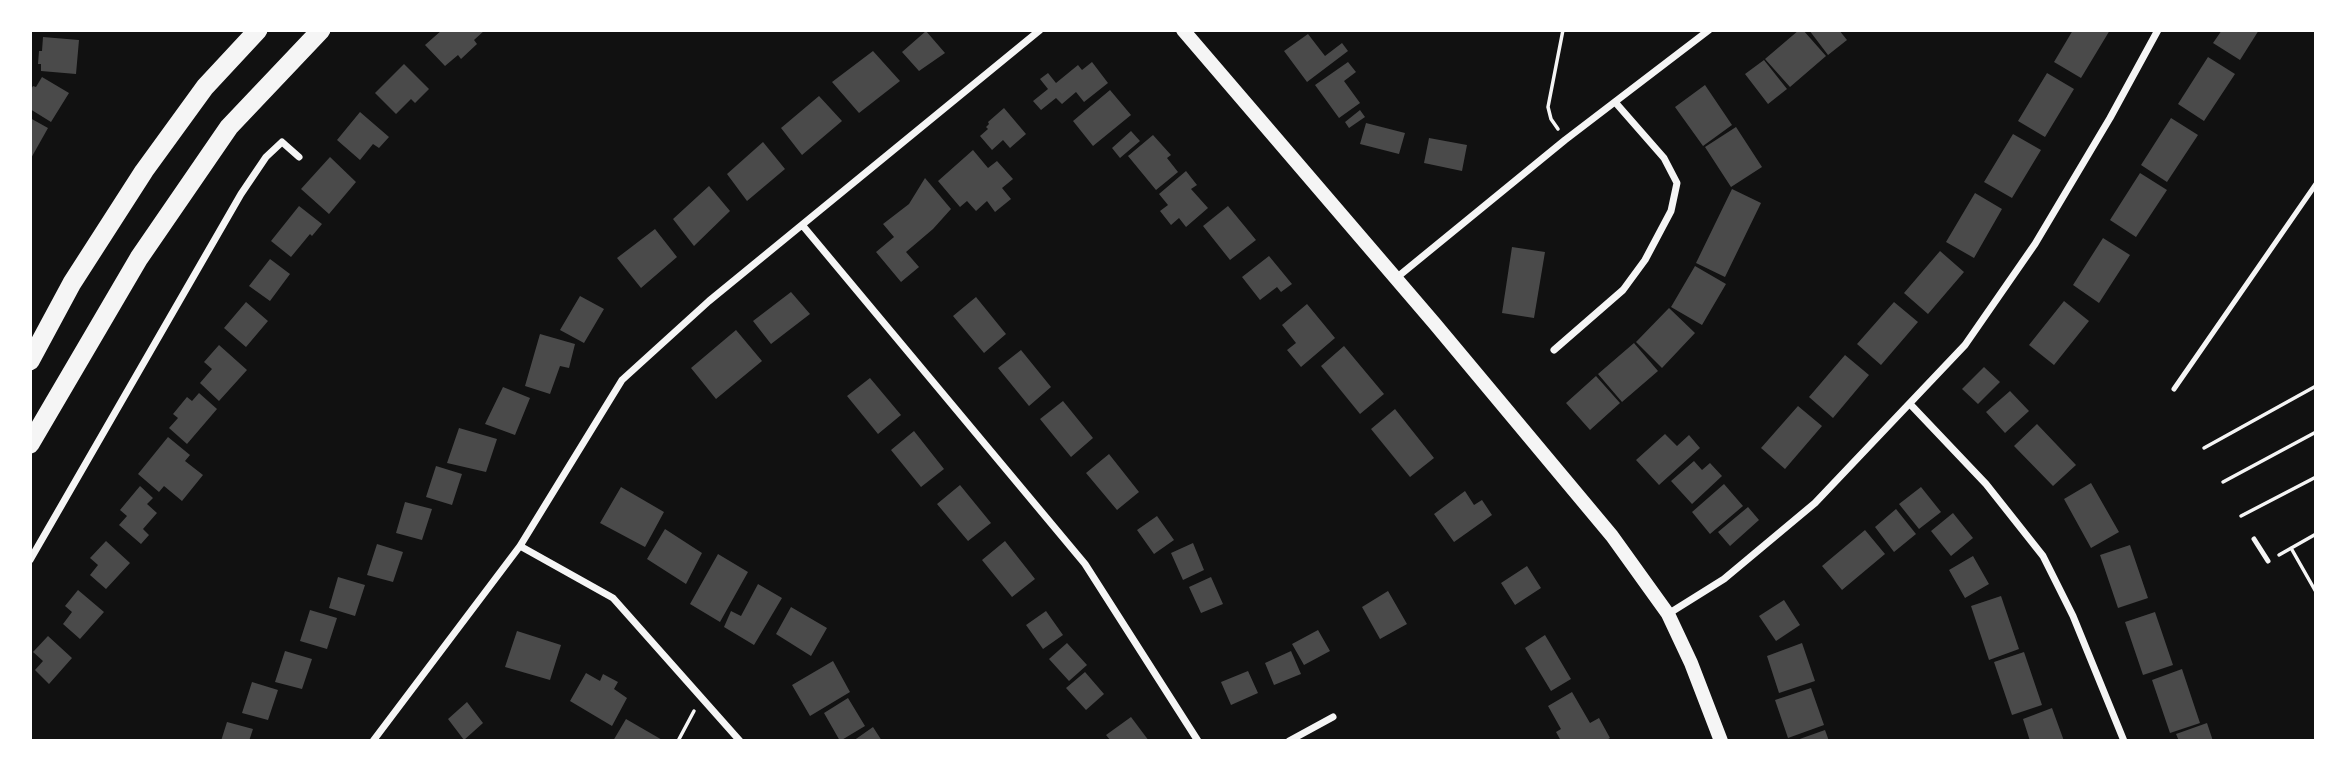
<!DOCTYPE html>
<html>
<head>
<meta charset="utf-8">
<style>
	body { margin:0 }
	#map { position:relative; width:2346px; height:771px; overflow:hidden; background:#111; font-family:Helvetica,sans-serif }
	canvas { display:block }
	.frame { position:absolute; inset:0; border:32px solid #fff; pointer-events:none }
</style>
</head>
<body>
<div id="map">
<canvas width="2346" height="771"></canvas>
<div class="frame"></div>
</div>
<script>
const ctx = document.querySelector('canvas').getContext('2d');
ctx.lineJoin = 'round';
function fill(path, color) { ctx.fillStyle = color; ctx.fill(path, 'evenodd'); }
const poly = rows => new Path2D(rows.map(r => 'M' + r).join(''));
function strokePath(path, color, width, dash) { ctx.strokeStyle = color; ctx.lineWidth = width; ctx.lineCap = dash ? 'butt' : 'round'; ctx.setLineDash(dash || []); ctx.stroke(path); }
const building = poly([
	[442,30,485,30,474,40,477,44,461,59,458,55,445,66,425,45],
	[1799,30,1803,30,1826,56,1790,87,1765,59],
	[1809,30,1839,30,1847,40,1828,55],
	[2073,30,2110,30,2081,78,2054,62],
	[2222,30,2259,30,2240,60,2213,43],
	[926,31,945,53,919,71,902,52],
	[1308,34,1325,56,1342,43,1348,51,1307,82,1284,51],
	[43,37,79,40,76,74,41,71,41,64,38,64,39,51,42,51],
	[873,51,900,81,859,113,832,82],
	[2208,57,2235,74,2204,121,2178,104],
	[1764,60,1787,89,1768,104,1745,74],
	[1092,62,1108,83,1084,102,1076,92,1062,104,1056,98,1041,110,1033,101,1048,89,1040,79,1048,73,1056,83,1078,65,1082,70],
	[1348,62,1356,72,1344,81,1360,103,1339,118,1315,85],
	[404,64,429,89,415,103,411,99,396,114,375,93],
	[2047,73,2074,89,2045,137,2018,121],
	[42,77,69,93,51,122,30,109,30,91,33,86,36,87],
	[1705,85,1732,125,1703,146,1675,107],
	[1110,90,1131,115,1093,146,1073,121],
	[819,96,842,121,802,155,781,128],
	[1004,108,1026,134,1010,148,1003,140,992,150,980,136,988,129,986,127,989,124,988,122],
	[1360,110,1365,117,1349,128,1345,122],
	[360,112,389,137,379,148,373,144,360,160,337,140],
	[30,118,48,128,30,160],
	[2171,118,2198,135,2167,182,2141,165],
	[1366,123,1405,133,1399,154,1360,144],
	[1736,127,1762,167,1731,187,1705,147],
	[1131,131,1140,141,1120,158,1112,148],
	[2013,134,2041,150,2012,198,1984,182],
	[1153,135,1171,155,1167,158,1178,172,1156,190,1128,156],
	[1429,138,1467,145,1462,171,1424,163],
	[763,142,785,169,747,201,727,174],
	[973,150,988,168,997,161,1013,179,1002,188,1011,199,995,212,987,201,976,211,967,201,960,207,938,181],
	[330,157,356,182,329,214,301,189],
	[1186,171,1197,185,1191,189,1208,208,1186,227,1179,218,1171,225,1160,211,1168,205,1159,194],
	[2140,173,2167,190,2136,237,2110,220],
	[925,178,951,209,933,229,906,252,919,267,901,282,876,252,894,237,883,224,909,204],
	[709,186,730,211,694,246,673,219],
	[1732,189,1761,203,1725,277,1696,263],
	[1975,193,2002,209,1974,258,1946,242],
	[299,206,322,224,312,236,310,234,291,257,271,241],
	[1228,206,1256,240,1230,260,1203,226],
	[655,229,677,257,641,288,617,258],
	[2103,238,2130,255,2099,303,2073,285],
	[1512,247,1545,252,1534,318,1502,313],
	[1940,251,1964,272,1928,314,1904,293],
	[1269,256,1292,284,1281,292,1277,287,1260,300,1242,277],
	[270,259,290,274,270,301,249,286],
	[1695,266,1726,284,1702,325,1671,307],
	[791,292,810,314,771,344,753,321],
	[580,296,604,309,584,343,560,330],
	[976,297,1006,334,984,353,953,316],
	[2064,301,2089,321,2054,365,2029,345],
	[246,302,268,321,246,347,224,328],
	[1894,302,1918,322,1881,365,1857,344],
	[1307,304,1335,338,1301,367,1287,350,1296,343,1282,325],
	[1669,308,1695,333,1662,368,1636,342],
	[736,330,762,361,716,399,691,368],
	[540,334,575,344,569,368,560,366,550,394,525,386],
	[1634,343,1658,371,1622,402,1598,374],
	[219,345,247,370,219,401,200,383,212,369,204,362],
	[1344,346,1384,394,1360,414,1321,366],
	[1021,350,1051,387,1029,406,998,368],
	[1845,355,1869,375,1833,418,1809,397],
	[1984,367,2000,382,1978,404,1962,389],
	[1596,376,1620,403,1590,430,1566,403],
	[870,378,901,415,878,434,847,396],
	[503,387,530,398,515,435,485,424],
	[2010,391,2029,411,2005,433,1986,412],
	[199,393,217,409,187,444,169,428,178,418,173,414,187,397,192,401],
	[1063,401,1093,438,1071,457,1040,419],
	[1798,406,1822,426,1785,469,1761,448],
	[1395,409,1434,458,1410,477,1371,429],
	[2037,424,2076,465,2053,486,2014,446],
	[459,428,497,439,486,472,447,463],
	[914,431,944,469,921,487,891,450],
	[1665,434,1677,446,1689,435,1700,448,1659,485,1636,460],
	[168,437,190,455,185,461,203,475,182,501,164,486,159,492,138,474],
	[1109,454,1139,492,1117,510,1086,473],
	[1694,461,1702,470,1710,463,1722,476,1692,504,1671,481],
	[436,466,462,474,452,505,426,497],
	[2091,483,2119,532,2091,548,2064,499],
	[1724,484,1743,506,1710,534,1692,512],
	[960,485,991,523,968,541,937,504],
	[140,486,153,498,147,504,157,513,143,529,149,535,141,544,119,525,127,516,120,510],
	[621,487,664,512,645,547,600,523],
	[1921,487,1941,512,1919,529,1899,504],
	[1465,491,1474,505,1482,500,1492,515,1454,542,1434,514],
	[405,502,432,509,422,540,396,533],
	[1748,507,1759,520,1730,546,1718,532],
	[1896,509,1916,534,1894,552,1875,527],
	[1953,513,1973,538,1951,556,1931,531],
	[1157,516,1174,540,1154,554,1137,530],
	[665,529,702,553,686,584,647,559],
	[1865,530,1885,554,1842,590,1822,566],
	[106,541,130,563,106,589,90,575,98,565,90,558],
	[1005,541,1035,579,1012,597,982,560],
	[1193,543,1204,570,1183,580,1171,553],
	[377,544,403,552,393,582,367,575],
	[2130,545,2148,598,2118,608,2100,555],
	[718,554,748,572,720,622,690,604],
	[1973,556,1989,584,1965,598,1949,570],
	[1527,566,1541,588,1515,605,1501,583],
	[338,577,365,585,355,616,329,608],
	[1211,577,1223,604,1201,613,1189,587],
	[758,584,782,598,754,645,724,627,731,611,741,616],
	[78,590,104,612,80,639,63,624,72,612,65,606],
	[1388,591,1407,624,1380,639,1362,607],
	[2001,596,2019,649,1989,660,1971,606],
	[1784,600,1800,625,1776,641,1759,616],
	[791,607,827,628,811,656,776,634],
	[310,610,337,618,327,649,300,641],
	[1046,611,1063,635,1043,649,1026,625],
	[2155,612,2173,665,2143,675,2125,622],
	[1318,630,1330,651,1304,665,1292,644],
	[517,631,561,645,550,680,505,667],
	[1545,635,1571,679,1551,691,1525,648],
	[48,636,72,658,49,684,35,670,43,661,33,652],
	[1067,643,1087,665,1069,681,1049,659],
	[1802,643,1815,681,1779,693,1767,656],
	[285,651,312,659,302,689,275,682],
	[1291,651,1301,674,1274,685,1265,663],
	[2024,652,2042,705,2012,715,1994,662],
	[833,661,850,692,810,716,792,685],
	[2182,669,2200,723,2170,733,2152,680],
	[1248,671,1258,693,1231,705,1221,682],
	[1085,672,1104,694,1086,710,1066,688],
	[586,673,600,681,603,674,618,682,614,689,627,698,612,726,570,701],
	[252,682,278,690,268,720,242,713],
	[1811,688,1824,725,1788,738,1775,700],
	[1572,692,1590,723,1599,718,1610,738,1605,741,1561,741,1556,732,1561,729,1548,706],
	[848,698,865,726,840,741,824,713],
	[467,702,483,723,464,740,448,719],
	[2052,708,2064,741,2030,741,2023,719],
	[1131,717,1149,741,1111,741,1106,735],
	[626,719,664,741,613,741],
	[227,722,253,729,249,741,221,741],
	[2207,723,2213,741,2179,741,2176,734],
	[873,727,882,741,853,741],
	[1825,730,1829,741,1794,741]
]);
const path = poly([
	[1558,129,1551,119,1548,107,1563,30],
	[2204,448,2316,386],
	[2223,482,2316,432],
	[2241,516,2316,477],
	[2291,548,2316,592],
	[2279,555,2316,534],
	[678,741,694,711]
]);
const service = poly([
	[2174,389,2316,184],
	[2254,539,2268,561]
]);
const minor = poly([
	[803,226,1085,564,1198,741],
	[1395,279,1565,140,1709,30],
	[1554,350,1623,290,1645,260,1671,211,1677,183,1664,158,1615,102],
	[1910,404,1986,484,2043,556,2073,616,2124,741],
	[520,546,613,598,740,741],
	[30,560,241,194,266,157,282,142,299,157],
	[1668,614,1724,579,1815,503,1965,345,2035,244,2110,118,2158,30],
	[373,741,520,546,622,380,709,301,1040,30],
	[1289,741,1333,717]
]);
const secondary = poly([
	[1183,30,1435,324,1612,536,1668,614,1691,663,1721,741]
]);
const trunk = poly([
	[30,361,72,283,144,171,205,87,258,30],
	[30,444,139,258,229,127,321,30]
]);
fill(building, '#4a4a4a');
strokePath(path, '#f5f5f5', 3.5);
strokePath(service, '#f5f5f5', 5);
strokePath(minor, '#f5f5f5', 7);
strokePath(secondary, '#f5f5f5', 14);
strokePath(trunk, '#f5f5f5', 19);
</script>
</body>
</html>
